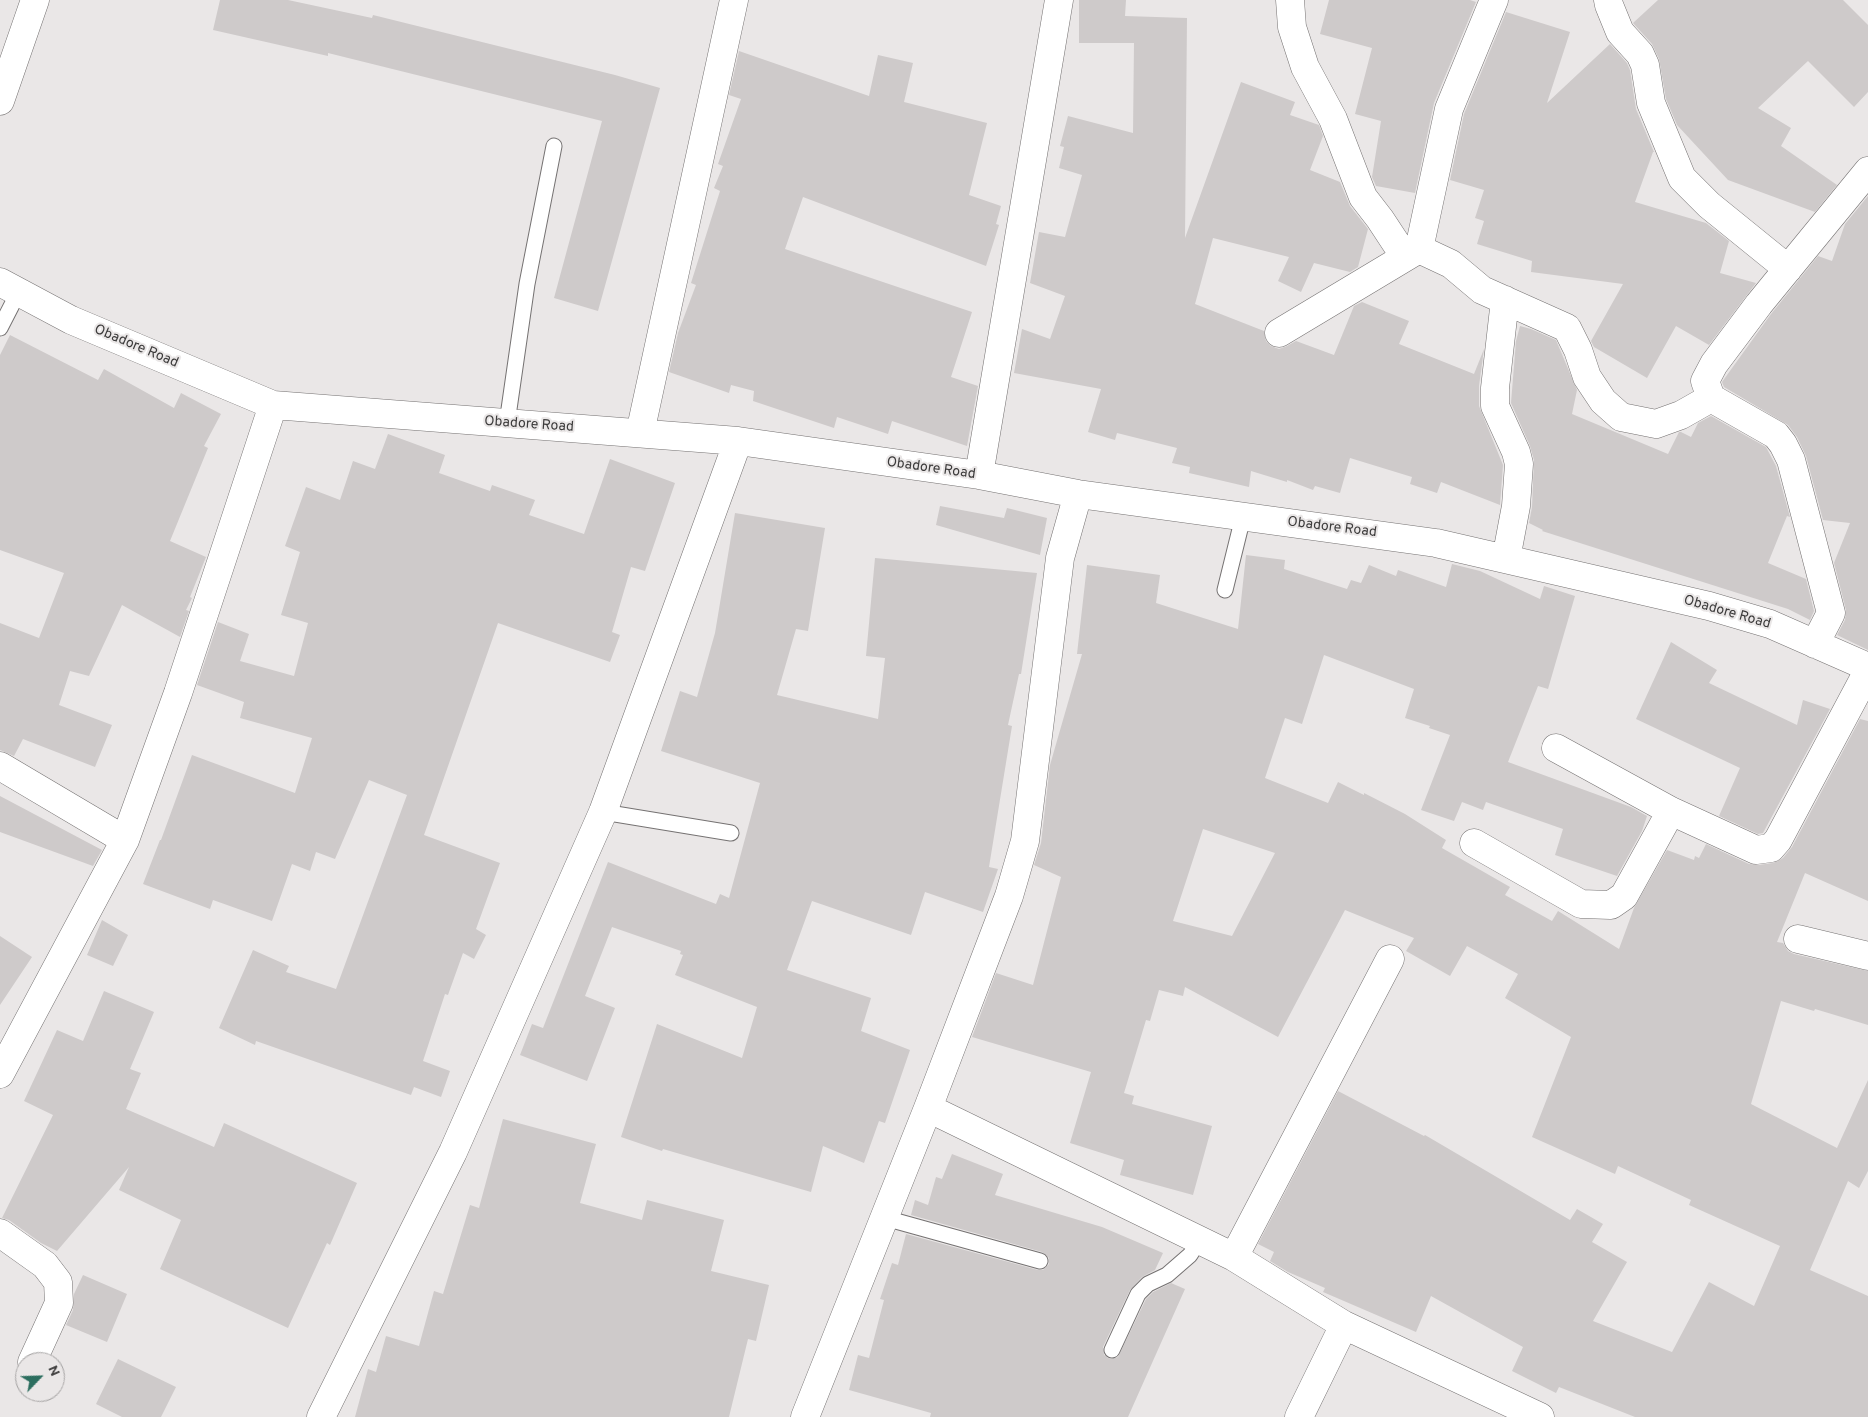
<!DOCTYPE html>
<html>
<head>
<meta charset="utf-8">
<style>
	body { margin:0 }
	#map { position:relative; width:1868px; height:1417px; overflow:hidden; background:#eae7e7; font-family:Overpass,sans-serif }
	canvas { display:block }
	.north { position:absolute; left:15px; top:1352px; width:50px; height:50px; box-sizing:border-box; background:#eae7e7; border:1px solid #a4a2a2; border-radius:50%; rotate:66deg; font-size:14px; font-weight:700; line-height:20px; text-align:center; color:#3c3b3b }
	.north::after { content:''; display:block; margin:auto; width:18px; height:22px; background:#2c6e5f; clip-path:polygon(50% 0,100% 100%,50% 72%,0 100%) }
</style>
</head>
<body>
<div id="map">
<canvas width="1868" height="1417"></canvas>
<div class="north">N</div>
</div>
<script>
const ctx = document.querySelector('canvas').getContext('2d');
ctx.lineJoin = 'round';
function fill(path, color) { ctx.fillStyle = color; ctx.fill(path, 'evenodd'); }
const poly = rows => new Path2D(rows.map(r => 'M' + r).join(''));
function strokePath(path, color, width, dash) { ctx.strokeStyle = color; ctx.lineWidth = width; ctx.lineCap = dash ? 'butt' : 'round'; ctx.setLineDash(dash || []); ctx.stroke(path); }
function label(font, color, halo, rows, align = 'center') {
  ctx.font = font + ' Overpass,sans-serif'; ctx.lineWidth = 4; ctx.setLineDash([]); ctx.textBaseline = 'middle'; ctx.strokeStyle = halo; ctx.fillStyle = color; for (const [text, x, y, turn = 0] of rows) {
    ctx.save(); ctx.translate(x, y); ctx.rotate((+turn || 0) * Math.PI / 180); ctx.textAlign = isNaN(turn) ? turn : align; if (halo) ctx.strokeText(text, 0, 0); ctx.fillText(text, 0, 0); ctx.restore();
  }
}
const building = poly([
	[220,0,288,0,372,18,373,15,615,75,660,88,598,311,554,298,602,121,328,53,328,56,213,30],
	[1079,0,1126,0,1125,16,1187,18,1185,238,1241,82,1295,102,1290,115,1319,125,1323,136,1310,170,1340,182,1350,206,1368,229,1358,267,1350,272,1314,263,1301,292,1278,281,1289,257,1213,238,1195,304,1264,331,1266,341,1271,346,1279,349,1287,346,1296,341,1334,355,1354,306,1362,302,1409,321,1399,344,1474,374,1484,349,1479,386,1479,406,1503,465,1500,505,1441,482,1437,493,1410,484,1412,477,1350,458,1340,493,1315,486,1313,490,1287,480,1287,482,1251,471,1249,487,1189,473,1190,467,1172,463,1177,448,1117,433,1115,440,1088,432,1101,389,1014,373,1022,329,1050,339,1065,296,1030,283,1039,232,1065,237,1082,175,1059,168,1064,147,1060,146,1068,116,1133,133,1134,43,1079,43],
	[1329,0,1470,0,1476,2,1434,103,1415,193,1376,186,1372,177,1381,121,1355,114,1372,48,1320,34],
	[1658,0,1843,0,1868,25,1868,92,1854,107,1808,61,1758,108,1791,128,1781,146,1837,185,1815,212,1728,180,1677,125,1666,99,1659,59,1652,44,1633,23],
	[1506,12,1570,32,1547,103,1610,44,1627,63,1630,70,1636,109,1654,152,1653,152,1635,202,1706,223,1729,241,1720,273,1756,283,1709,345,1676,326,1647,378,1594,347,1591,341,1623,284,1531,272,1532,261,1477,244,1484,221,1475,218,1484,190,1450,180,1464,114],
	[739,51,869,96,878,55,913,63,904,102,987,123,969,195,1001,206,996,224,999,225,986,266,803,197,785,249,972,312,951,377,978,386,967,446,892,421,888,434,837,417,834,428,753,401,754,391,731,385,729,393,669,372,678,333,696,285,691,283,720,191,714,188,723,166,718,164,741,99,729,95],
	[1868,196,1868,650,1837,635,1845,620,1846,610,1834,563,1850,523,1823,520,1806,456,1797,437,1788,425,1724,387,1722,382,1771,314,1818,256,1832,261,1845,224],
	[1520,326,1531,329,1556,340,1577,390,1572,414,1668,454,1679,432,1681,432,1691,437,1698,423,1711,416,1766,447,1776,466,1790,517,1787,516,1768,563,1806,579,1814,611,1810,620,1788,609,1542,531,1543,530,1529,523,1532,507,1534,460,1530,446,1511,403,1516,341],
	[10,335,98,380,104,369,174,408,181,393,221,414,204,446,208,448,170,541,206,557,190,597,192,598,186,610,189,611,180,637,122,605,89,676,70,671,59,705,112,725,95,767,23,739,14,756,0,750,0,623,39,638,64,573,0,550,0,355],
	[388,434,445,455,439,473,490,491,492,485,535,500,529,515,584,534,610,459,675,483,645,571,631,567,612,632,620,635,610,662,498,623,424,835,500,863,476,929,486,935,474,959,463,953,448,995,445,994,423,1061,450,1071,441,1097,414,1087,411,1095,256,1041,255,1045,219,1028,253,950,289,966,286,972,336,989,407,795,369,780,335,859,316,852,310,871,292,864,272,921,213,900,210,909,143,884,160,840,161,840,192,755,295,793,312,738,240,718,244,702,197,685,218,622,249,634,240,661,294,676,308,623,281,615,300,552,285,546,306,487,340,500,353,461,375,469],
	[940,506,1004,518,1007,508,1047,518,1040,555,936,525],
	[735,513,825,528,808,631,796,629,777,695,878,719,885,658,866,656,875,558,1037,573,1021,674,1019,674,1008,725,1012,726,989,867,998,869,983,912,925,892,911,935,812,901,787,970,871,998,861,1031,910,1050,885,1123,879,1121,864,1163,823,1146,811,1192,663,1149,662,1151,621,1137,657,1024,742,1058,757,1007,675,975,683,955,680,954,681,951,612,927,585,996,615,1008,587,1081,520,1055,532,1024,543,1028,608,862,716,904,720,894,729,898,760,783,661,751,680,691,697,697,715,633],
	[1246,555,1285,560,1284,569,1347,589,1351,580,1361,583,1369,565,1396,576,1398,570,1446,587,1452,564,1480,571,1540,599,1544,586,1575,596,1548,689,1538,686,1508,762,1631,807,1647,816,1642,831,1617,876,1555,855,1563,829,1486,802,1483,810,1462,802,1454,821,1421,810,1450,735,1429,728,1430,726,1405,718,1414,689,1324,655,1302,724,1285,718,1265,778,1328,803,1338,782,1364,795,1364,793,1405,814,1446,840,1442,848,1510,887,1505,895,1552,921,1558,911,1619,949,1634,908,1667,850,1694,860,1695,856,1699,858,1706,844,1749,864,1758,865,1773,863,1783,858,1792,847,1860,719,1868,721,1868,901,1805,873,1777,942,1783,943,1788,951,1794,954,1868,971,1868,1025,1815,1009,1814,1011,1781,1001,1751,1104,1837,1148,1868,1080,1868,1171,1859,1188,1848,1181,1810,1270,1868,1296,1868,1417,1635,1417,1559,1387,1556,1393,1512,1371,1523,1347,1431,1296,1416,1332,1323,1292,1325,1288,1288,1272,1270,1261,1274,1252,1258,1244,1338,1091,1424,1136,1425,1135,1570,1220,1577,1209,1603,1224,1592,1242,1627,1262,1593,1321,1672,1352,1709,1282,1754,1306,1780,1246,1689,1205,1691,1200,1618,1166,1615,1174,1532,1137,1571,1037,1505,998,1518,974,1467,946,1450,976,1406,951,1414,938,1345,910,1278,1037,1185,987,1183,996,1159,990,1150,1021,1146,1020,1124,1093,1134,1096,1132,1104,1212,1126,1193,1195,1120,1175,1124,1160,1070,1143,1091,1072,972,1037,996,973,1033,985,1061,877,1034,865,1041,843,1050,765,1082,654,1077,654,1087,565,1160,575,1156,603,1238,629],
	[1203,829,1275,853,1232,936,1173,921],
	[1671,642,1717,670,1709,683,1797,725,1803,700,1830,709,1763,833,1758,834,1719,816,1740,768,1636,719],
	[0,796,102,850,93,866,0,832],
	[102,920,128,935,113,966,87,955],
	[0,936,32,957,0,1005],
	[104,991,154,1012,130,1069,141,1073,126,1109,214,1147,224,1123,357,1183,330,1245,327,1243,288,1328,160,1269,181,1220,119,1190,129,1167,57,1251,41,1243,9,1220,2,1218,53,1115,24,1101,57,1030,83,1041],
	[503,1119,596,1144,580,1203,642,1220,647,1200,724,1220,711,1271,769,1285,756,1341,748,1339,729,1417,355,1417,368,1369,376,1372,386,1336,419,1346,434,1291,443,1294,470,1205,479,1208],
	[952,1154,1003,1174,995,1195,1102,1227,1163,1253,1155,1270,1142,1277,1130,1290,1103,1347,1104,1355,1108,1358,1112,1359,1118,1357,1146,1299,1153,1292,1171,1283,1185,1289,1128,1417,930,1417,931,1413,849,1390,858,1355,869,1358,884,1300,880,1299,892,1263,898,1265,906,1234,1038,1270,1043,1270,1049,1264,1049,1258,1042,1252,911,1215,915,1200,928,1205,936,1177,942,1179],
	[83,1275,127,1294,107,1342,66,1325,73,1310,74,1294],
	[118,1359,176,1387,161,1417,122,1417,96,1404]
]);
const service = poly([
	[0,328,18,293],
	[507,423,527,284,554,146],
	[1225,590,1243,517],
	[603,812,731,833],
	[885,1218,1040,1261],
	[1112,1350,1138,1294,1148,1284,1167,1275,1190,1255,1199,1241]
]);
const minor = poly([
	[1290,0,1292,27,1305,67,1333,119,1363,197,1380,219,1405,257],
	[1608,0,1609,5,1620,32,1640,54,1645,65,1651,103,1682,178,1709,205,1788,269],
	[0,101,35,0],
	[1419,249,1449,109,1494,0],
	[0,282,71,320,273,405,738,441,979,475,1078,494,1436,543,1709,606,1770,624,1868,667],
	[1505,300,1495,388,1495,406,1516,452,1519,464,1516,506,1506,559],
	[1279,333,1419,249,1451,264,1482,290,1567,328,1578,350,1587,377,1603,401,1621,417,1656,424,1681,415,1711,398],
	[640,433,734,0],
	[979,475,1059,0],
	[1815,644,1831,613,1791,460,1783,444,1776,435,1711,398,1705,381,1714,364,1759,304,1868,171],
	[1556,748,1671,811,1756,850,1771,848,1778,840,1868,671],
	[0,766,125,840],
	[1474,843,1581,904,1611,905,1624,896,1671,811],
	[1798,939,1868,956],
	[0,1074,125,840,178,693,273,405],
	[928,1108,1234,1257,1344,1325,1540,1417],
	[0,1233,45,1265,58,1282,59,1303,32,1362],
	[1234,1257,1390,959],
	[321,1417,453,1152,603,812,738,441],
	[805,1417,928,1108,1009,896,1025,841,1060,558,1078,494],
	[1299,1417,1344,1325]
]);
const streetNames = [
	["Obadore Road",136,347,23],
	["Obadore Road",529,425,4],
	["Obadore Road",931,469,8],
	["Obadore Road",1332,528,7],
	["Obadore Road",1727,613,16]
];
fill(building, '#cecaca');
strokePath(service, '#757272', 17);
strokePath(minor, '#757272', 29);
strokePath(service, '#fff', 15);
strokePath(minor, '#fff', 28);
label('14px', '#3c3b3b', '#eae7e7', streetNames);
</script>
</body>
</html>
